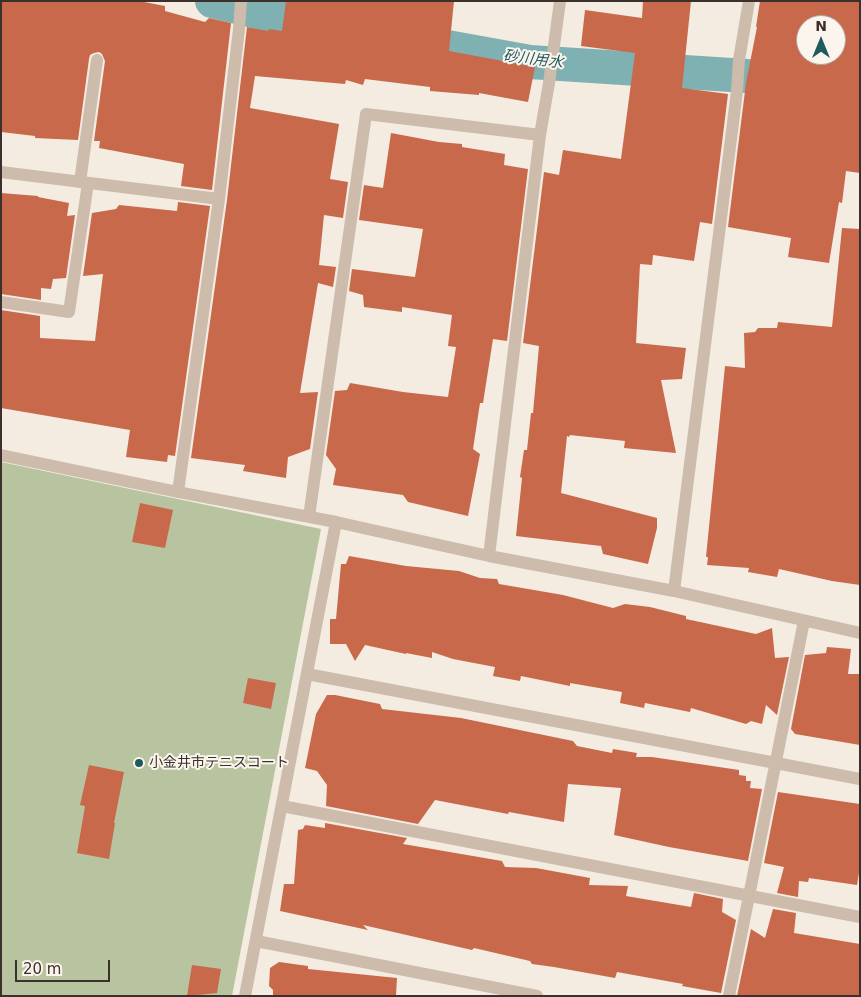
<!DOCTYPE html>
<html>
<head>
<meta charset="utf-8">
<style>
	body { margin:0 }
	#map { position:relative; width:861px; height:997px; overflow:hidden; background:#f4ebe1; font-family:"DejaVu Sans",sans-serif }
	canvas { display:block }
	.frame { position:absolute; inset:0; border:2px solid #3b302b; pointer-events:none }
	.north { position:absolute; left:796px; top:15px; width:50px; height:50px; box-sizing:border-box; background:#fbf5ee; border:1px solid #aea6a0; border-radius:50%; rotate:0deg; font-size:14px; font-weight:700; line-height:20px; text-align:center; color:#3b302b }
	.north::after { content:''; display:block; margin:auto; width:18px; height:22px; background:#1f5a5e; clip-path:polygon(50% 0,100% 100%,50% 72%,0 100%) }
	.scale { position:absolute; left:15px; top:960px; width:95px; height:22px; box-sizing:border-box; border:2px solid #3b302b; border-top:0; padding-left:6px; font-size:15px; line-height:18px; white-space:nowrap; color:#3b302b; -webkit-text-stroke:4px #fbf5ee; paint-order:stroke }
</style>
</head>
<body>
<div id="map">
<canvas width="861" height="997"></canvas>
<div class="frame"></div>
<div class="north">N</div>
<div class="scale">20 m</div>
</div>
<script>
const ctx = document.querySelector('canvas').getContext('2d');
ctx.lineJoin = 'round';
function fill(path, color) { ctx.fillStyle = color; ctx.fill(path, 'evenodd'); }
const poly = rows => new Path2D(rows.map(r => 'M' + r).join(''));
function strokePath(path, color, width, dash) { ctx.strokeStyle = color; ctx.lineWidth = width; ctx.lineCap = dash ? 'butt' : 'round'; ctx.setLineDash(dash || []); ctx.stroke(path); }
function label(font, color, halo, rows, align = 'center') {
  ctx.font = font + ' "DejaVu Sans","Noto Sans JP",sans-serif'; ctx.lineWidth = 4; ctx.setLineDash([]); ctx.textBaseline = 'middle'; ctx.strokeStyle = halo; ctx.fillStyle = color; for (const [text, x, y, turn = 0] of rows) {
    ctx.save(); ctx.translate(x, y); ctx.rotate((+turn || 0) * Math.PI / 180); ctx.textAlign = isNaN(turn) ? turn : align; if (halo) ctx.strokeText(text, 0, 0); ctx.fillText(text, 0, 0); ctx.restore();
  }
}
const green = poly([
	[1,462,321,529,232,996,1,996]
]);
const canal = poly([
	[212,1,270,15,329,26],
	[403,39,530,62,793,79]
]);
const building = poly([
	[1,1,139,1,165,6,165,11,205,22,209,18,231,23,212,190,181,186,184,164,99,148,100,141,94,141,105,61,102,54,99,52,94,53,90,55,89,59,78,140,35,138,35,136,1,132],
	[286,1,454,1,449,51,535,67,528,102,479,93,479,95,430,91,430,87,365,79,363,85,346,80,345,84,255,76,250,108,339,124,330,179,348,182,343,218,324,215,319,265,336,267,333,287,318,283,300,393,318,392,310,449,288,457,286,478,243,471,245,465,191,458,227,200,247,27,268,31,269,29,282,31],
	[643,1,691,1,682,88,728,94,712,224,700,222,694,261,653,255,652,265,640,264,636,343,686,348,682,379,661,380,676,453,624,448,625,441,570,435,569,437,567,436,561,493,657,518,657,528,648,564,603,554,601,546,516,536,522,478,520,477,524,450,527,450,531,413,533,413,539,346,523,343,544,172,559,175,563,150,621,159,635,53,581,46,585,10,642,18],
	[760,1,860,1,860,173,846,171,842,203,839,202,829,263,788,257,791,238,728,227,746,83,757,27,756,27],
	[806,25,836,25,836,55,806,55],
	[391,133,439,142,462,144,462,147,505,154,504,165,528,169,507,341,493,339,483,403,480,403,473,449,480,454,468,516,408,502,403,495,333,485,336,469,326,455,335,391,347,390,350,383,403,392,448,397,456,347,448,346,452,315,402,307,402,312,364,307,363,295,349,291,352,269,415,277,423,229,359,220,364,185,383,188],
	[1,193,38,196,38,197,69,203,67,216,75,215,66,278,53,279,51,289,41,288,41,300,1,294],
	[178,202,210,206,175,456,168,455,167,462,126,457,130,430,1,408,1,310,40,316,40,338,95,341,103,274,83,276,92,213,116,209,119,205,177,211],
	[842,228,860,229,860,585,832,581,779,569,777,577,748,572,749,568,707,565,708,557,706,557,725,366,745,368,744,333,755,332,758,328,777,328,778,322,832,327],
	[140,503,173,510,165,548,132,542],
	[349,556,406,566,459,571,480,578,497,579,499,584,563,595,613,608,625,604,650,607,686,616,686,619,756,634,772,628,775,658,789,657,777,715,766,705,762,724,751,721,746,724,691,708,690,712,645,703,644,708,620,703,622,692,570,683,570,686,521,676,520,681,493,676,495,667,453,659,432,652,432,658,406,653,406,654,365,645,355,661,346,644,330,644,330,619,336,619,341,564,346,564],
	[827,647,851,649,848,674,860,674,860,745,795,734,791,729,805,655,826,653],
	[248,678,276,683,271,709,243,703],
	[327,695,335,695,380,704,382,709,461,718,573,741,577,746,612,753,613,749,637,753,636,757,652,757,739,770,739,775,746,776,746,781,751,781,750,788,762,789,748,861,669,847,614,835,621,788,568,784,564,822,509,812,508,814,435,800,418,824,326,806,327,785,317,771,305,768,316,714],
	[89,765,124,772,114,823,115,823,109,859,77,853,85,806,80,805],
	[778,792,860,804,860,867,857,885,809,878,808,882,799,881,798,897,777,893,784,867,764,863],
	[325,823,407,838,403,844,502,861,505,867,536,868,590,878,589,885,628,886,626,896,691,907,694,893,723,899,722,912,736,920,721,993,682,986,683,984,617,972,615,978,554,967,532,964,530,961,474,948,472,950,363,925,368,930,280,911,284,884,294,884,298,830,303,829,305,825,325,828],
	[773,909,796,913,794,933,860,944,860,996,737,996,751,929,765,938],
	[279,962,308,966,308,969,397,978,396,996,273,996,273,990,269,986,270,968],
	[192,965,221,969,217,993,187,996]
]);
const lane = poly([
	[80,182,97,60],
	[1,302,69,312,88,183],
	[178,492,219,199,239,29,241,1],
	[674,591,737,91,739,60,749,1]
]);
const street = poly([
	[1,172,219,199],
	[1,455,178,492,336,522,489,556,674,591,860,633],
	[309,517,366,114,540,135],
	[489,556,540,135,549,83,560,1],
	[307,674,860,779],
	[282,806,860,917],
	[256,941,537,996],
	[245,996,336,522],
	[729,996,804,621]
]);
const markers = [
	[139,763,5,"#1f5a5e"]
];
const poiNames = [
	["小金井市テニスコート",149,763]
];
const waterNames = [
	["砂川用水",533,60,7]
];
fill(green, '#b8c4a0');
strokePath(canal, '#7fb0b2', 34);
fill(building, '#c8694b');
strokePath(lane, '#cdbbac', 12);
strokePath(street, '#cdbbac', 12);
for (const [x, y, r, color] of markers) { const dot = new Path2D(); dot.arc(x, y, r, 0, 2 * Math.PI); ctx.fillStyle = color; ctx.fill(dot); strokePath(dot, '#fbf5ee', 2); }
label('14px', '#3b302b', '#fbf5ee', poiNames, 'left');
label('italic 15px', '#1f5a5e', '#fbf5ee', waterNames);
</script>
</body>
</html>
